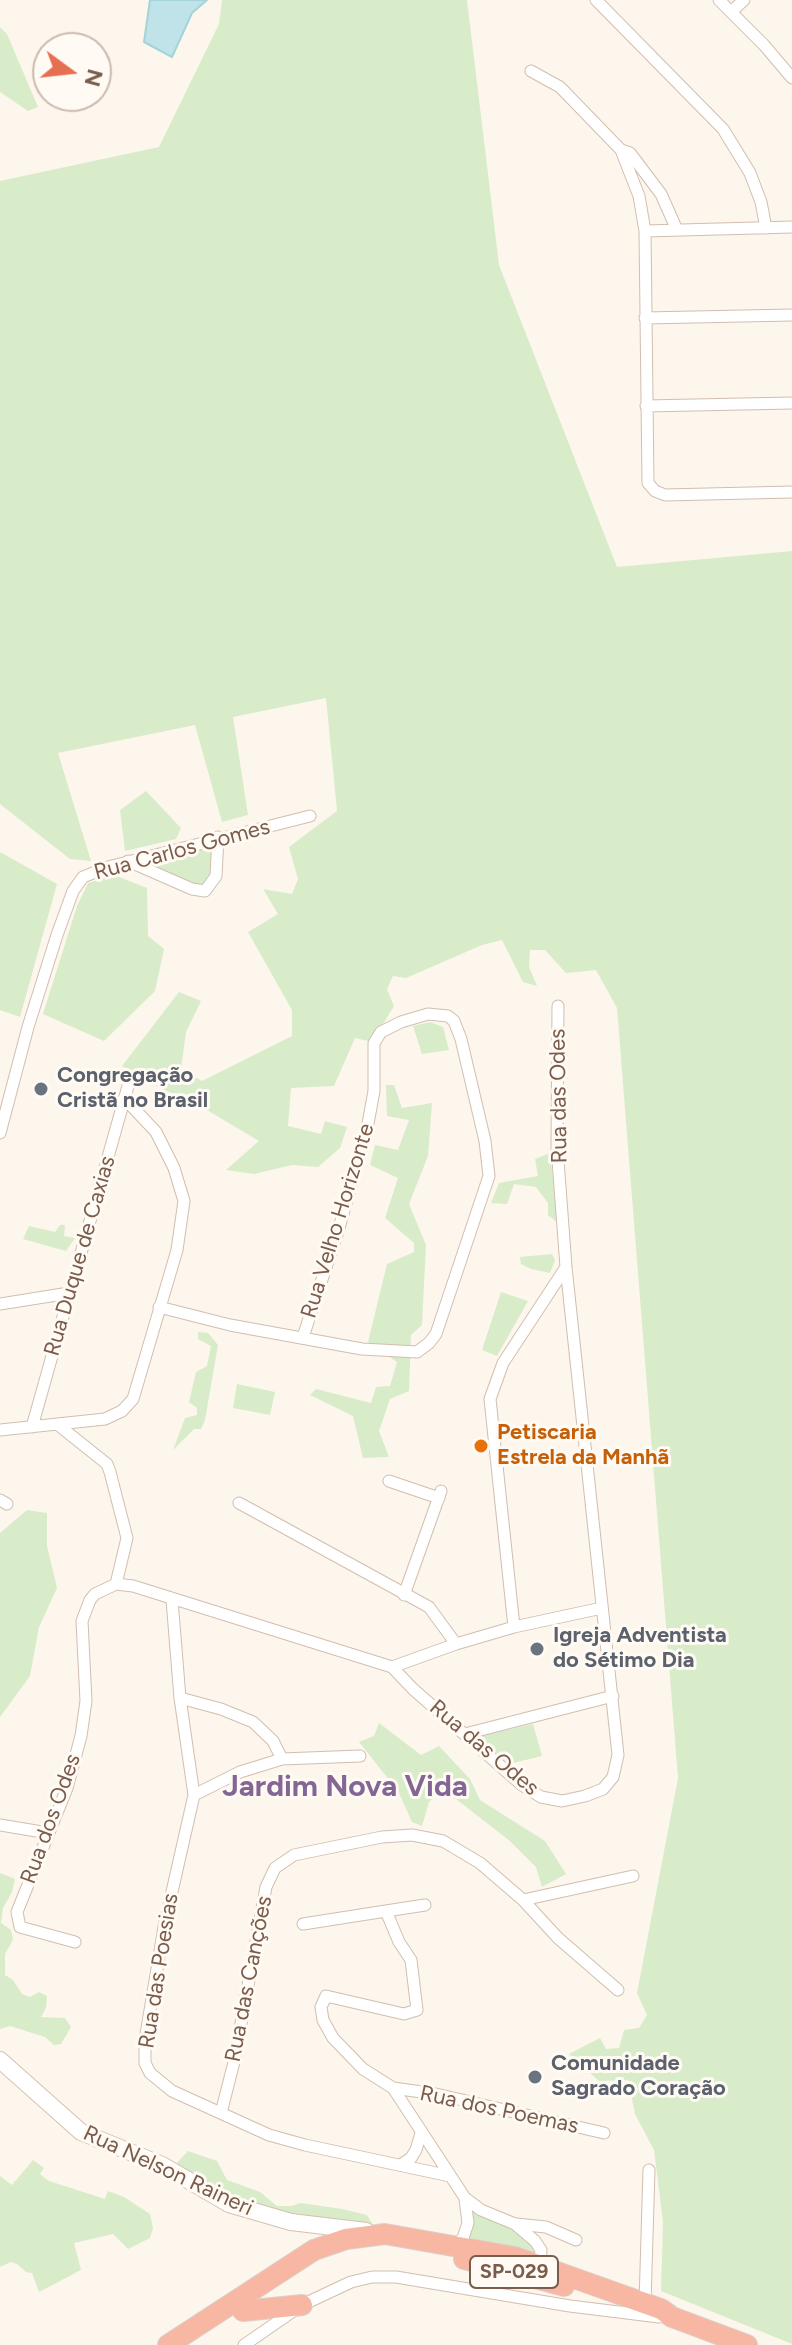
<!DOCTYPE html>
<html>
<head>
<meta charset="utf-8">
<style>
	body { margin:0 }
	#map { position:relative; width:792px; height:2345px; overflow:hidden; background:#fdf6ec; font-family:Figtree,sans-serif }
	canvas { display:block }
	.north { position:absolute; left:32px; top:32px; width:80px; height:80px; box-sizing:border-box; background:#fffaf3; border:2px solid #cabbb1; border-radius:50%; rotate:105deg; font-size:22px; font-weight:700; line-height:32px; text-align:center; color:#7a5c4d }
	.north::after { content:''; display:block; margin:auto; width:28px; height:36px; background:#e76f51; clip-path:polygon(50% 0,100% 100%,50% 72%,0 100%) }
</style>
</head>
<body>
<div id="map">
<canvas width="792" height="2345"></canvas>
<div class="north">N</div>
</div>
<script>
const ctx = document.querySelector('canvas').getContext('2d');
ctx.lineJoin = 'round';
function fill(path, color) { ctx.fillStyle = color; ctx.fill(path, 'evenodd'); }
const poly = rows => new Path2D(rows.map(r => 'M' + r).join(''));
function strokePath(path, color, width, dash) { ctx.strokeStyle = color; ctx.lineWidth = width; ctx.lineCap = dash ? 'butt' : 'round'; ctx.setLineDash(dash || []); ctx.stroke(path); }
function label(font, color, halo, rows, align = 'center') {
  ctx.font = font + ' Figtree,sans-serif'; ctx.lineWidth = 6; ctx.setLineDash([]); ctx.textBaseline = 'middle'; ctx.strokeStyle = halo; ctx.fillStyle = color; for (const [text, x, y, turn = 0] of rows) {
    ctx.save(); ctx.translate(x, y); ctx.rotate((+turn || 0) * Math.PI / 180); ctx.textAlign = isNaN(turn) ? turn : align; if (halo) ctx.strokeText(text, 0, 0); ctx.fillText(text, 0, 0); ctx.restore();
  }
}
const green = poly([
	[222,0,467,0,499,265,617,567,792,551,792,2344,661,2291,663,2222,654,2150,635,2114,628,2080,599,2081,569,2054,600,2038,606,2049,619,2048,624,2030,639,2028,647,2015,637,1993,678,1778,617,1008,596,970,566,973,545,950,530,950,529,967,537,986,523,982,502,940,482,945,406,978,393,976,387,989,394,1006,372,1042,355,1038,334,1086,291,1088,288,1126,321,1134,325,1121,347,1127,340,1148,318,1167,292,1165,254,1174,226,1170,259,1141,202,1107,158,1087,122,1066,179,992,201,1001,186,1032,181,1069,202,1081,292,1036,292,1010,248,932,278,914,263,889,292,894,298,879,289,847,337,811,326,698,233,717,248,815,222,822,195,725,58,753,91,861,70,859,0,804,0,181,159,147,219,24],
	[0,27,7,34,38,107,28,111,0,92],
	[146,791,181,828,176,839,125,851,120,810],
	[218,837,217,867,205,891,128,861],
	[0,852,57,884,20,1017,0,1010],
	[114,875,147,888,148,936,164,949,155,991,104,1041,43,1014,77,906,88,883],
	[430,1022,443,1027,449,1050,422,1054,413,1026],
	[386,1085,394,1085,402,1108,432,1103,428,1156,409,1204,426,1245,422,1325,411,1335,409,1391,390,1399,379,1431,389,1457,363,1458,353,1416,310,1395,316,1389,371,1403,376,1387,390,1386,397,1362,368,1342,387,1264,414,1252,414,1243,385,1218,398,1178,370,1165,375,1145,398,1150,409,1120,387,1116],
	[550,1153,558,1223,548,1215,548,1203,536,1187,514,1184,507,1204,491,1203,499,1183,538,1176,535,1159],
	[60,1225,65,1225,64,1236,75,1238,66,1251,23,1239,29,1226,55,1232],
	[552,1254,555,1260,550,1273,531,1269,521,1264,520,1257],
	[501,1292,528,1301,497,1356,482,1350],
	[198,1332,208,1333,218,1345,205,1420,201,1429,194,1429,173,1450,185,1418,197,1415,197,1408,189,1402,196,1372,207,1366,211,1346,198,1339],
	[237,1384,275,1392,270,1415,233,1408],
	[27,1510,47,1513,47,1546,57,1588,39,1627,30,1676,0,1717,0,1533],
	[379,1723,421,1755,439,1746,470,1779,480,1800,545,1841,566,1874,542,1887,536,1867,510,1841,456,1799,438,1794,429,1802,422,1826,412,1822,398,1791,359,1742,374,1736],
	[533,1724,542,1756,509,1764,476,1737],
	[0,1873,15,1879,12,1892,3,1908,1,1923,11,1930,13,1940,5,1954,5,1975,13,1980,22,1994,30,1997,39,1992,47,1996,46,2008,41,2017,65,2018,71,2027,61,2044,54,2045,45,2037,10,2026,0,2029],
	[188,2151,217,2161,227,2180,260,2192,277,2206,291,2206,301,2203,342,2209,367,2215,373,2225,317,2222,248,2208,181,2172,176,2164],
	[33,2160,44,2168,40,2174,49,2181,105,2199,108,2191,124,2197,150,2214,153,2228,150,2238,128,2249,113,2234,74,2243,81,2270,39,2292,32,2273,26,2272,17,2264,11,2262,0,2267,0,2176,12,2185],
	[465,2198,535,2241,540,2264,463,2238]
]);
const water = poly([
	[150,0,207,0,192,13,172,57,144,42,150,0]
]);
const street = poly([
	[596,0,723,129,750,173,761,202,766,228],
	[719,0,764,45,792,78],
	[731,12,744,0],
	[531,71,560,87,621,150,630,153,661,194,677,230],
	[621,150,639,196,645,231,648,483,655,491,665,495,792,492],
	[645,231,792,227],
	[645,318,792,315],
	[646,406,792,403],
	[128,861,192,889,205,891,216,876,218,837],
	[0,1133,28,1027,57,935,73,891,83,877,108,867,310,816],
	[0,1304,69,1293],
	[159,1307,230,1325,362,1349,417,1352,429,1343,436,1334,489,1176,485,1141,461,1039,454,1021,448,1016,428,1014,401,1022,381,1032,374,1043,374,1091,367,1129,339,1228,303,1337],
	[57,1424,107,1464,110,1472,127,1538,116,1584],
	[32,1427,128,1086],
	[0,1430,105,1419,122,1411,133,1399,177,1250,184,1201,174,1168,156,1132,124,1098],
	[389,1481,439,1498],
	[0,1500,7,1504],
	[239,1503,429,1607,456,1644],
	[404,1595,441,1491],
	[172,1600,180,1698,194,1795,164,1927,145,2040,145,2063,150,2073,172,2091,269,2135,305,2145,450,2176],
	[514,1627,490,1399,503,1363,566,1267],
	[392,1667,456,1644,514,1627,602,1608],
	[180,1698,221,1709,253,1722,273,1741,282,1759],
	[465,1734,613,1696],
	[194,1795,240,1772,282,1759,360,1756],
	[0,1825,48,1833],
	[523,1900,633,1876],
	[386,1911,425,1905],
	[303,1924,386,1911,399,1942,411,1960,417,2010,404,2014,326,1996,321,2007,323,2020,333,2038,363,2069,393,2088,465,2198,481,2210,515,2224,535,2241,541,2250,540,2264],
	[75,1942,20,1927,17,1912,67,1788,81,1736,86,1701,82,1621,90,1600,95,1594,116,1584,133,1586,392,1667,413,1689,522,1785,541,1797,562,1801,585,1796,603,1789,613,1777,618,1755,566,1267,557,1147,558,1006],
	[393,2088,436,2094,604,2133],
	[221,2113,234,2062,266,1887,275,1868,294,1855,382,1837,412,1835,443,1841,480,1863,523,1900,558,1938,618,1990],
	[402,2164,411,2158,416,2150,421,2133],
	[516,2224,546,2227,576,2240],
	[455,2246,463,2238,468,2223,465,2199],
	[645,2303,649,2170],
	[244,2345,302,2305,351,2282,372,2277,396,2277,570,2306,659,2317]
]);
const secondary = poly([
	[0,2060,81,2132,162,2165,229,2204,291,2222,366,2231]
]);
const highway = poly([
	[464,2259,564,2286],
	[243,2311,302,2305],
	[168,2345,314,2250,346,2239,385,2234,515,2257,661,2309,672,2317,747,2345]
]);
const markers = [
	[41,1089,8,"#6b7280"],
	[481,1446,8,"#e8710a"],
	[537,1649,8,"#6b7280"],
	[535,2077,8,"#6b7280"]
];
const shields = [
	[514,2272,88]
];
const shieldNames = [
	["SP-029",514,2272]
];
const streetNames = [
	["Rua Carlos Gomes",182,850,-15],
	["Rua das Odes",559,1096,-91],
	["Rua Velho Horizonte",338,1221,-73],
	["Rua Duque de Caxias",80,1256,-74],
	["Rua das Odes",484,1748,40],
	["Rua dos Odes",51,1819,-70],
	["Rua das Poesias",159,1971,-81],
	["Rua das Canções",249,1979,-79],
	["Rua dos Poemas",499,2110,12],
	["Rua Nelson Raineri",168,2171,25]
];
const worshipNames = [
	["Congregação",57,1076],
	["Cristã no Brasil",57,1101],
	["Igreja Adventista",553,1636],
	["do Sétimo Dia",553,1661],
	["Comunidade",551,2064],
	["Sagrado Coração",551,2089]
];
const foodNames = [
	["Petiscaria",497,1433],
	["Estrela da Manhã",497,1458]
];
const districtNames = [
	["Jardim Nova Vida",345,1787]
];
fill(green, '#d8ecc9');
fill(water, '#bfe3e8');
strokePath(water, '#a5d3da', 2);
strokePath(street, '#d1beb0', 13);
strokePath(secondary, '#d6c0b0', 18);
strokePath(highway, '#dad1cd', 22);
strokePath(street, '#fff', 11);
strokePath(secondary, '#fff', 16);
strokePath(highway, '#f7b7a3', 20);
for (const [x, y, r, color] of markers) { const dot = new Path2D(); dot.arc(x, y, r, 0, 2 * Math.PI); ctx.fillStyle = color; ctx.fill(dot); strokePath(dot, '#fffaf3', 3); }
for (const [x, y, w] of shields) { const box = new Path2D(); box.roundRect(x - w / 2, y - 16, w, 32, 6); ctx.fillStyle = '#fffaf3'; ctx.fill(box); strokePath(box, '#7a5c4d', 2); }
label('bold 20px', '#7a5c4d', null, shieldNames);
label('22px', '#7a5c4d', '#fffaf3', streetNames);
label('bold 22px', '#5b616d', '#fffaf3', worshipNames, 'left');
label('bold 22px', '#c56008', '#fffaf3', foodNames, 'left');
label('bold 30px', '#846695', '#fffaf3', districtNames);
</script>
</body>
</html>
